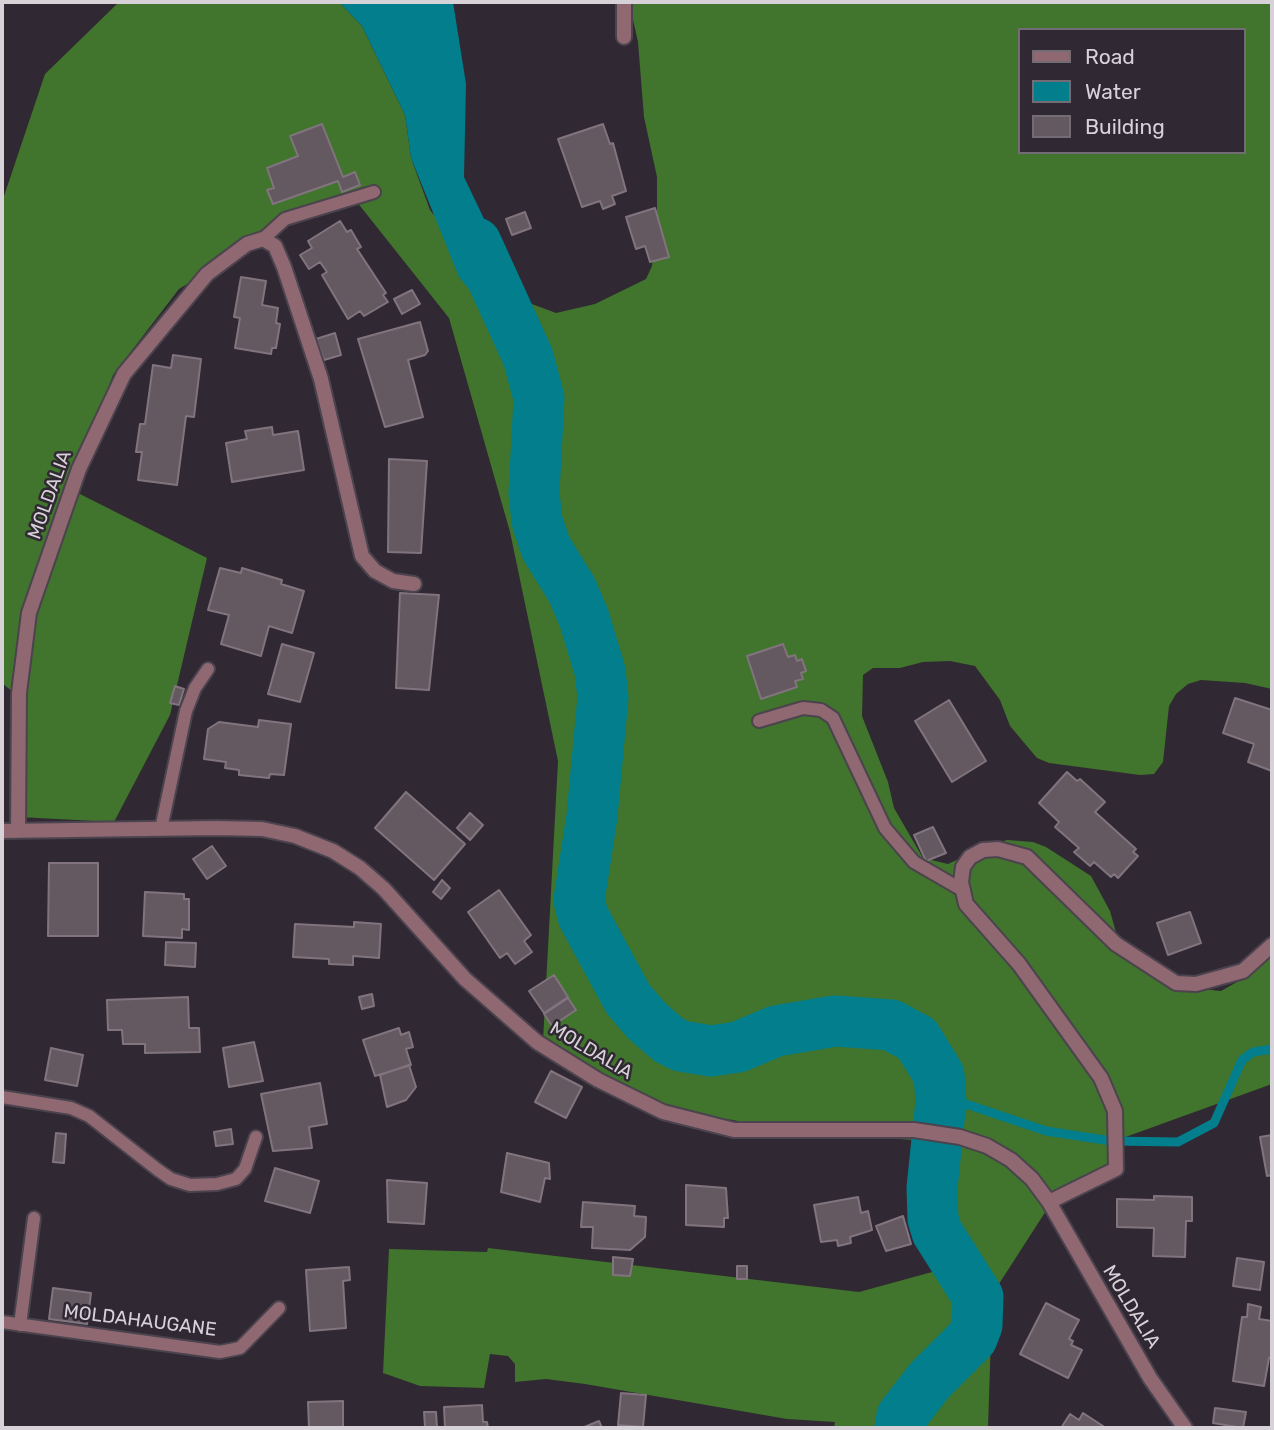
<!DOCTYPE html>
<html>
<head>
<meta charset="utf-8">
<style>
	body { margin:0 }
	#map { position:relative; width:1274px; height:1430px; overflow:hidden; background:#302832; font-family:Rubik,sans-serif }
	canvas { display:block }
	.frame { position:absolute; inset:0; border:4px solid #d7d1d8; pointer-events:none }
	.legend { position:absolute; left:1018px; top:28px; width:228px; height:126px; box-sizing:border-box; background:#302832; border:2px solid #736c74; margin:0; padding:9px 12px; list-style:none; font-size:21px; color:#d7d1d8 }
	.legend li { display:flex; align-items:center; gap:14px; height:35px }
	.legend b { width:35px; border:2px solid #736c74 }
</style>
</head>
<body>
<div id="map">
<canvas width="1274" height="1430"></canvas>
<div class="frame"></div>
<ul class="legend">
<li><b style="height:9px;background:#8f6872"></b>Road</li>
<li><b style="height:19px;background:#027e8d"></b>Water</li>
<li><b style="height:19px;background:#645861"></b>Building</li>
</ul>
</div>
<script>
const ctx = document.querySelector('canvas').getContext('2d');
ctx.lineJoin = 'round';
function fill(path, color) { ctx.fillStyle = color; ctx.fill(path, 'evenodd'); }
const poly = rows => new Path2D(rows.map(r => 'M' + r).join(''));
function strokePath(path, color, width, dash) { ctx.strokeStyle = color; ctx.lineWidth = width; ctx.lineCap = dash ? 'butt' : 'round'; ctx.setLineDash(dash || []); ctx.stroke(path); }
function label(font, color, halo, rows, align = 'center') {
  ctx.font = font + ' Rubik,sans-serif'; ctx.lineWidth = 5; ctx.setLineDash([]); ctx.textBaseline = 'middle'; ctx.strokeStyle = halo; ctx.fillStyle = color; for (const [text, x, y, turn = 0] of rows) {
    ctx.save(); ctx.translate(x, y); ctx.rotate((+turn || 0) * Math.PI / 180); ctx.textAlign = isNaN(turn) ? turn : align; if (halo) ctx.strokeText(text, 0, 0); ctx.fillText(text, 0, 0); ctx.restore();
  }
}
const forest = poly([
	[119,2,339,2,362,26,405,115,411,158,430,210,506,306,513,297,556,313,595,304,646,279,652,266,657,222,657,177,644,117,638,42,629,2,1272,2,1272,689,1245,683,1201,680,1188,684,1176,694,1169,706,1163,762,1154,774,1140,775,1049,763,1037,758,1010,726,1000,700,975,666,950,661,923,662,900,668,873,668,863,675,862,716,888,782,894,808,923,858,948,864,982,848,1007,840,1033,842,1046,847,1091,876,1110,911,1117,936,1182,987,1221,991,1244,978,1272,950,1272,1084,1120,1139,1122,1161,1102,1168,1097,1176,1053,1200,997,1287,991,1337,988,1428,834,1428,835,1422,787,1419,585,1384,546,1379,515,1382,515,1364,508,1356,490,1354,484,1388,420,1386,383,1373,389,1249,487,1252,488,1248,859,1292,932,1272,910,1180,914,1140,784,1131,733,1120,648,1111,543,1041,558,761,510,532,449,318,349,192,315,206,179,289,113,375,70,489,207,558,170,715,114,822,18,817,13,692,2,683,2,202,45,74],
	[1020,30,1244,30,1244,152,1020,152]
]);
const water = poly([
	[339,2,453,2,466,84,464,177,509,271,513,297,506,306,490,306,478,300,459,277,411,158,405,115,362,26]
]);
const stream = poly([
	[941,1101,969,1105,1046,1131,1111,1141,1178,1142,1214,1123,1242,1060,1253,1052,1272,1049]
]);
const river = poly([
	[476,243,528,357,539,398,534,493,537,521,546,548,572,590,584,618,600,671,603,697,592,816,579,900,583,916,628,999,647,1021,669,1040,681,1046,711,1051,738,1047,776,1031,835,1021,891,1025,917,1039,939,1075,941,1101,932,1188,933,1219,937,1232,978,1297,977,1325,972,1338,929,1381,902,1416,900,1428]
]);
const building = poly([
	[322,124,343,177,355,172,360,185,342,192,338,181,273,204,267,190,274,188,267,168,298,156,290,136,322,124],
	[603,124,610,144,613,143,626,191,612,196,615,204,603,209,600,201,582,207,558,139,603,124],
	[655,208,669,257,650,262,645,246,636,249,626,217,655,208],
	[525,212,531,228,512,235,506,219,525,212],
	[340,221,347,232,351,230,361,247,357,249,386,293,383,295,388,302,364,316,360,311,348,319,322,275,327,272,320,262,309,269,300,255,312,248,308,241,340,221],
	[241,277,266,281,262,305,278,308,276,323,280,324,276,348,272,348,271,354,235,348,240,318,234,317,241,277],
	[412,290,420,304,402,314,394,299,412,290],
	[420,322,428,351,425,355,408,360,423,417,385,427,358,339,420,322],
	[335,333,341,355,324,360,316,339,335,333],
	[173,355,201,359,194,417,186,416,177,485,138,480,142,452,136,452,140,424,145,424,153,365,171,368,173,355],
	[272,427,273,435,298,431,304,470,232,482,226,443,247,439,245,431,272,427],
	[389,459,427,461,421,553,388,552,389,459],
	[220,568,241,573,242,568,282,580,281,584,304,591,292,633,269,626,261,656,221,644,229,615,208,610,220,568],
	[400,593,439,595,429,690,396,688,400,593],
	[282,644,314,653,300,702,268,694,282,644],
	[783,644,788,657,795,655,797,661,802,659,806,671,801,673,803,679,795,681,797,687,761,699,747,656,783,644],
	[175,686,184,689,179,705,170,703,175,686],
	[1235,698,1272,710,1272,771,1248,762,1254,744,1223,733,1235,698],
	[949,700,986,761,952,782,915,721,949,700],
	[259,720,291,724,284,775,270,774,269,778,239,775,239,770,225,768,226,762,204,759,208,729,219,722,258,727,259,720],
	[1067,772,1077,781,1080,779,1105,802,1095,812,1136,849,1133,852,1138,856,1118,878,1114,874,1111,877,1094,862,1090,866,1074,852,1079,848,1055,827,1059,822,1039,803,1067,772],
	[406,792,465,844,434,880,375,828,406,792],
	[470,813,483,825,470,840,457,828,470,813],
	[933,827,946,853,926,861,914,835,933,827],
	[212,846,226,866,207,879,193,859,212,846],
	[49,863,98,863,98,936,48,936,49,863],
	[442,880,450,888,441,899,433,892,442,880],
	[499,890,531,935,524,941,532,952,515,964,507,953,500,958,468,912,499,890],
	[145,892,184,894,184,899,189,899,189,930,182,929,182,938,143,936,145,892],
	[1190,912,1201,943,1168,955,1157,923,1190,912],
	[354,922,381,924,379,958,353,956,353,965,329,964,329,959,293,957,295,924,354,927,354,922],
	[166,942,196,943,195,967,165,965,166,942],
	[554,975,568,997,544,1013,529,991,554,975],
	[372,994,374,1006,362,1009,359,997,372,994],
	[188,997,189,1028,199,1028,200,1052,145,1053,145,1044,123,1044,122,1030,108,1030,107,1000,188,997],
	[568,998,576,1010,552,1026,544,1014,568,998],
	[399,1028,401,1035,409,1032,413,1047,406,1049,411,1065,375,1076,363,1040,399,1028],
	[254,1042,263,1081,229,1087,223,1048,254,1042],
	[51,1048,83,1055,77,1086,45,1080,51,1048],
	[409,1065,416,1087,406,1100,387,1107,380,1075,409,1065],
	[551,1071,582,1087,566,1118,535,1102,551,1071],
	[320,1083,327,1124,309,1127,312,1148,273,1151,261,1094,320,1083],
	[231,1129,233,1144,216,1146,214,1132,231,1129],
	[56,1133,66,1134,64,1163,53,1162,56,1133],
	[1272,1135,1272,1175,1267,1176,1260,1137,1272,1135],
	[507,1153,549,1163,550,1179,545,1178,540,1202,501,1192,507,1153],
	[275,1168,319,1181,310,1213,265,1201,275,1168],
	[387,1180,427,1183,424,1224,388,1222,387,1180],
	[686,1185,726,1188,728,1218,724,1218,724,1227,686,1225,686,1185],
	[1154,1196,1192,1197,1192,1221,1186,1221,1185,1257,1153,1256,1154,1228,1117,1227,1117,1199,1154,1200,1154,1196],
	[858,1197,861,1213,868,1211,872,1230,850,1237,851,1243,838,1246,837,1240,821,1242,814,1205,858,1197],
	[583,1202,635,1206,634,1216,646,1217,645,1237,630,1250,592,1248,593,1227,581,1227,583,1202],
	[903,1216,911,1244,886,1251,876,1226,903,1216],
	[613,1257,633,1259,630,1276,613,1275,613,1257],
	[1237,1258,1264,1262,1260,1290,1233,1286,1237,1258],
	[737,1266,747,1266,747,1279,737,1279,737,1266],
	[349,1267,350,1280,343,1281,346,1328,310,1331,306,1270,349,1267],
	[53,1288,91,1293,87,1324,49,1319,53,1288],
	[1046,1303,1079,1320,1069,1339,1073,1341,1071,1345,1082,1350,1068,1378,1020,1354,1046,1303],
	[1248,1304,1261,1307,1259,1319,1272,1321,1272,1358,1269,1358,1264,1386,1233,1381,1242,1317,1247,1317,1248,1304],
	[621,1393,646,1395,643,1427,618,1425,621,1393],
	[343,1401,343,1428,309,1428,308,1402,343,1401],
	[482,1405,483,1422,487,1422,488,1428,445,1428,444,1407,482,1405],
	[1215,1408,1246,1412,1243,1428,1213,1423,1215,1408],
	[424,1412,436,1412,437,1427,425,1427,424,1412],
	[1083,1413,1106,1428,1061,1428,1070,1414,1079,1420,1083,1413],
	[599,1421,602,1428,582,1428,599,1421]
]);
const service = poly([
	[263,239,285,219,374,192],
	[759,721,803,708,821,710,833,718,885,828,914,862,964,891],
	[161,829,186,711,195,688,208,669],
	[2,1097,71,1108,89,1116,158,1170,171,1179,190,1185,217,1184,236,1179,245,1169,256,1137],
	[2,1322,220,1352,240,1348,279,1308],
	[20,1325,34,1218]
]);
const minor = poly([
	[624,2,624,37],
	[2,831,217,828,262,829,295,836,333,851,360,868,384,889,465,979,537,1042,598,1080,663,1112,734,1130,914,1130,960,1137,987,1146,1011,1160,1032,1179,1049,1202,1150,1378,1185,1428],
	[18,831,19,693,29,613,79,469,124,374,207,274,247,244,263,239,275,246,284,267,321,379,362,556,375,571,393,581,414,584],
	[1049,1202,1116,1169,1115,1111,1101,1078,1019,964,966,904,961,882,963,867,970,857,983,850,998,849,1027,857,1116,944,1176,983,1196,984,1243,971,1272,945]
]);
const streetNames = [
	["MOLDALIA",50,495,-70],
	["MOLDALIA",591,1051,31],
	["MOLDALIA",1131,1307,59],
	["MOLDAHAUGANE",140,1321,7]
];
fill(forest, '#41742c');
fill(water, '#027e8d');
strokePath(stream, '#027e8d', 9);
strokePath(river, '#027e8d', 51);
fill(building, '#645861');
strokePath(building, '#81747e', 2);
strokePath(service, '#4b434d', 16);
strokePath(minor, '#4b434d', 18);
strokePath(service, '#8f6872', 12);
strokePath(minor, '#8f6872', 14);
label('19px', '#d7d1d8', '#302832', streetNames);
</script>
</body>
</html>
